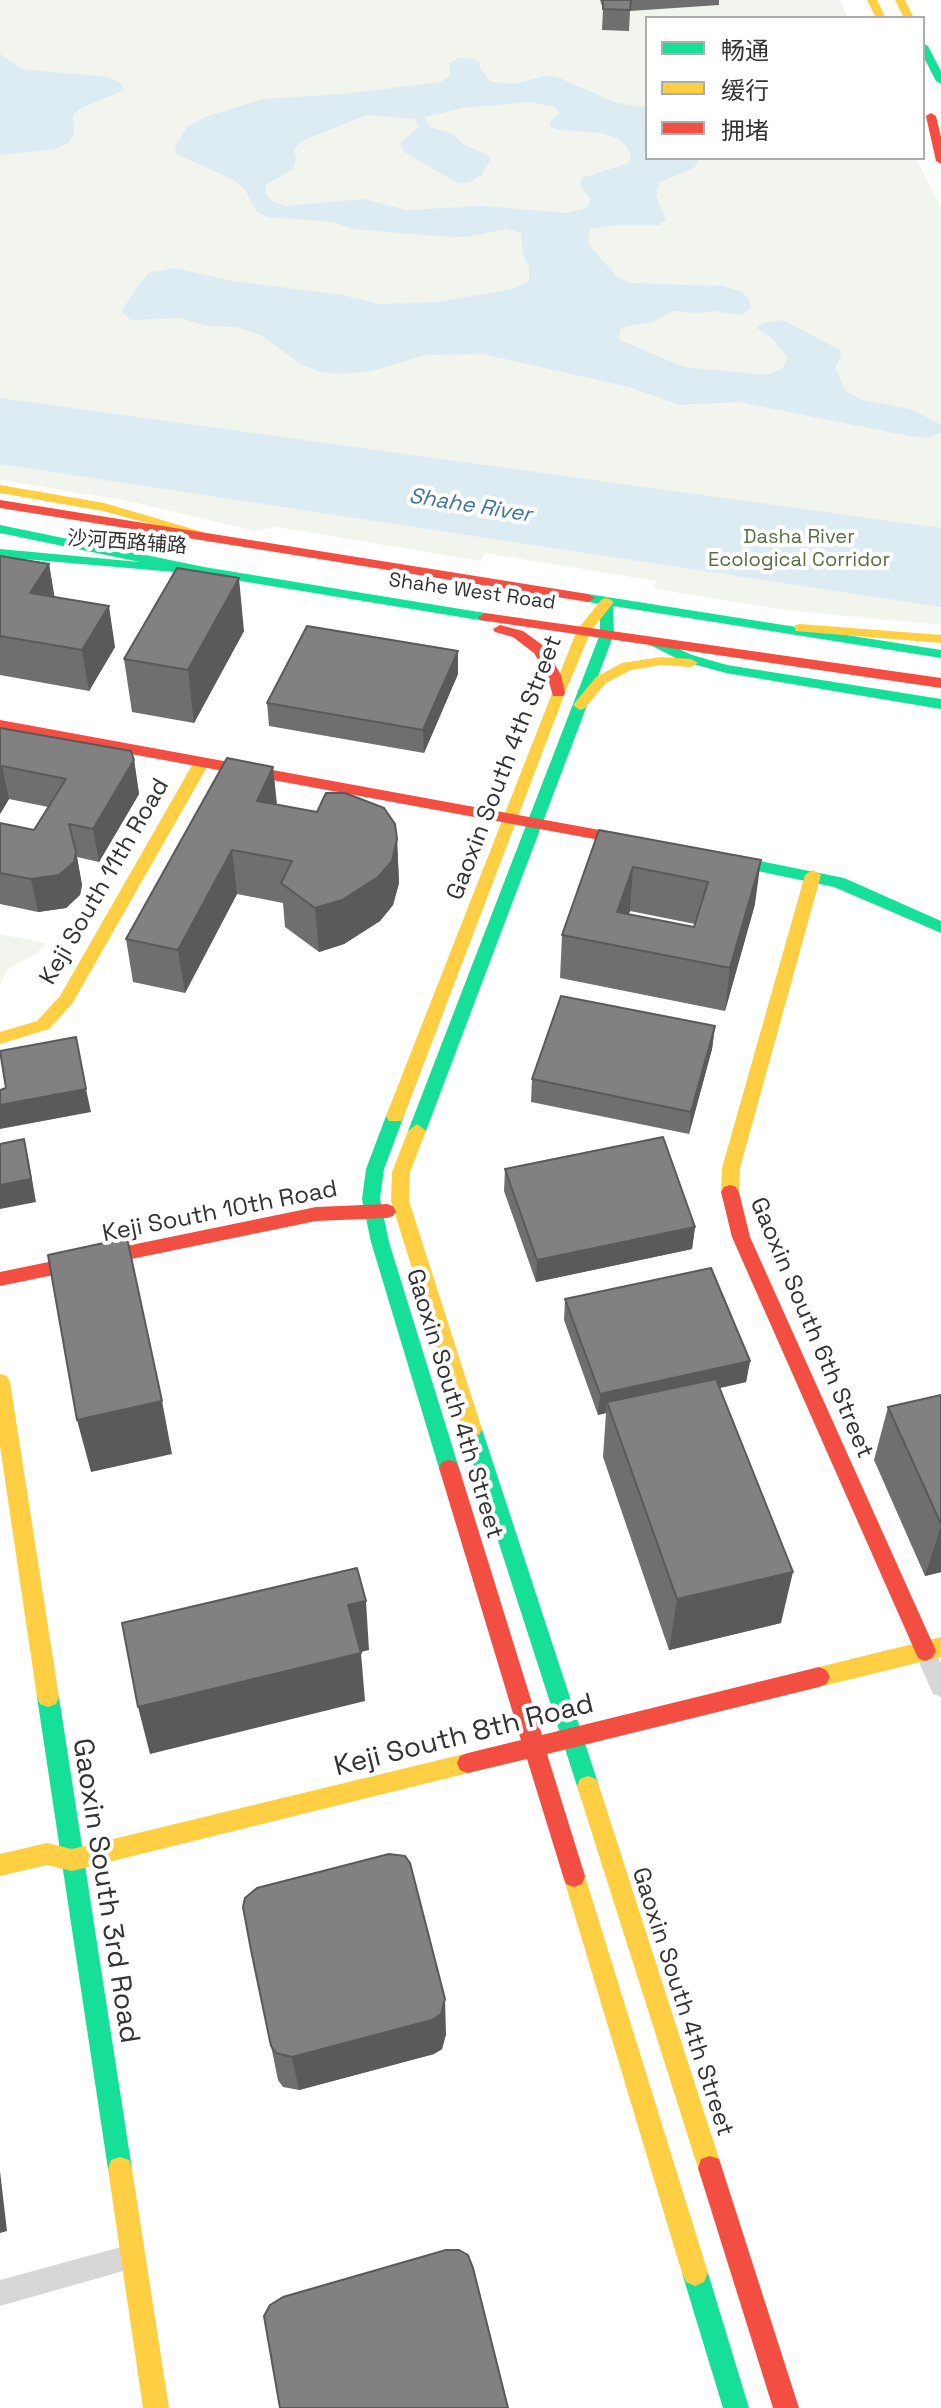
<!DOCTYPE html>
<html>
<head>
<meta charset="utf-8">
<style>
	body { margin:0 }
	#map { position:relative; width:941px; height:2408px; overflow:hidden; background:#fff; font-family:"Space Grotesk","Noto Sans SC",sans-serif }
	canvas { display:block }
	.legend { position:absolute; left:645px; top:16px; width:280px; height:144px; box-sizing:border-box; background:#fff; border:2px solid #adadad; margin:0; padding:10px 14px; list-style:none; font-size:24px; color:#333 }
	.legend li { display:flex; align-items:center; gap:16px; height:40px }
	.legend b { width:40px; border:2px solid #adadad }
</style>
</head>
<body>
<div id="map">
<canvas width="941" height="2408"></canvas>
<ul class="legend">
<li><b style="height:10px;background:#16e098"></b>畅通</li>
<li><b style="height:10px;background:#ffcf43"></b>缓行</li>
<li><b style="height:10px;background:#f24e42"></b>拥堵</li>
</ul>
</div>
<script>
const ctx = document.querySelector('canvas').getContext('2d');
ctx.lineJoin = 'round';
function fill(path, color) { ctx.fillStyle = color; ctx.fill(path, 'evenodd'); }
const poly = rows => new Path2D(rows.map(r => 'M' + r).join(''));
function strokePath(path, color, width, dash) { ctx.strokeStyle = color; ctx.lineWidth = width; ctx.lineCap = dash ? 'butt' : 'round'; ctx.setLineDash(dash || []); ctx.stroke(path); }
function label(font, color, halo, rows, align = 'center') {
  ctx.font = font + ' "Space Grotesk","Noto Sans SC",sans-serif'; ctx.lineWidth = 8; ctx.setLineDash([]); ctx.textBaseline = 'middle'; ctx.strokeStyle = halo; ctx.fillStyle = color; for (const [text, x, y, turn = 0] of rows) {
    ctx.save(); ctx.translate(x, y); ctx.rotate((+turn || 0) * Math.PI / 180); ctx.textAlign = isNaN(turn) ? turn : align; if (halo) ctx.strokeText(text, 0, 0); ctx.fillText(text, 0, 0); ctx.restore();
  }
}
const green = poly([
	[0,0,839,0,848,18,647,18,647,158,916,158,941,208,941,625,785,610,654,589,656,581,485,553,481,561,276,527,254,531,133,502,0,480],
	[0,934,46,943,37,953,8,969,0,985]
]);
const water = poly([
	[0,54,21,69,108,77,121,83,124,90,79,109,73,115,74,133,68,143,56,149,0,155],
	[459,58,472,58,480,63,480,68,491,82,515,84,545,76,557,77,617,103,647,108,647,158,697,158,698,164,692,169,660,182,656,196,666,220,659,225,614,225,589,229,589,245,616,276,630,283,723,286,742,292,750,300,751,308,741,315,714,311,698,313,673,311,654,322,627,326,620,330,620,340,684,367,767,375,783,368,787,357,774,340,757,328,763,323,783,320,840,350,841,357,835,368,846,391,862,400,911,409,941,425,941,432,929,438,910,436,739,402,680,405,629,387,483,354,425,355,372,371,338,374,317,371,299,363,261,335,237,327,208,326,180,318,131,320,121,311,148,273,175,268,232,281,343,295,378,304,438,302,513,289,529,281,529,267,523,254,521,233,506,229,466,237,437,236,352,229,334,222,267,217,257,212,245,190,234,180,176,154,175,147,187,127,205,117,263,99,343,94,441,82,450,76,449,63],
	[528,102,555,107,560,113,550,122,551,127,559,130,600,133,618,138,627,147,631,156,628,163,582,178,580,185,591,199,587,208,566,213,482,206,406,210,364,199,286,206,273,202,265,193,266,185,293,169,296,159,294,149,302,141,367,115,415,119,419,127,400,143,403,151,457,183,469,183,481,175,491,159,486,154,462,144,452,133,429,127,425,117,463,108],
	[0,398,941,528,941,607,0,464]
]);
const street = poly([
	[925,1641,932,1644,941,1663,941,1697,933,1694,914,1651,918,1644,925,1641],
	[132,2244,141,2248,145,2257,141,2266,0,2306,0,2280,132,2244]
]);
const fast = poly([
	[923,43,928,46,941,71,941,84,936,81,923,56,923,43],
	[0,525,204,567,485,613,492,617,485,621,198,574,0,557,0,549,140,562,0,533,0,525],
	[588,594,941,650,941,658,613,606,614,634,426,1131,423,1136,411,1136,408,1131,600,634,600,608,604,605,583,601,583,595,588,594],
	[655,638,692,655,727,665,941,699,941,709,726,673,682,661,650,645,648,642,655,638],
	[730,855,844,878,941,921,941,933,834,887,724,864,722,860,730,855],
	[395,1109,404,1116,384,1169,380,1199,389,1242,459,1468,456,1474,449,1476,442,1474,439,1468,371,1242,362,1199,366,1169,386,1116,395,1109],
	[472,1421,479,1423,482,1429,599,1786,596,1793,588,1796,580,1793,577,1786,462,1429,465,1423,472,1421],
	[48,1687,56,1690,59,1697,132,2169,129,2178,120,2181,111,2178,108,2169,37,1697,40,1690,48,1687],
	[695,2260,704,2264,708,2273,749,2408,723,2408,682,2273,686,2264,695,2260]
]);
const slow = poly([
	[867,0,877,0,886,18,876,18,867,0],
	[895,0,905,0,914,18,904,18,895,0],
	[0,485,104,503,206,533,199,537,103,511,0,493,0,485],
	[607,598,614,602,591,631,565,693,404,1116,401,1121,389,1121,386,1116,577,630,602,599,607,598],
	[800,624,941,635,941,643,795,631,795,625,800,624],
	[661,657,691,659,698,663,691,667,661,665,631,670,606,683,585,708,580,710,573,705,596,677,622,663,661,657],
	[202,757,210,762,72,1004,49,1029,0,1044,0,1032,37,1021,60,996,194,762,202,757],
	[813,870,821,875,740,1168,739,1192,736,1197,730,1199,724,1197,721,1192,722,1168,805,875,813,870],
	[417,1124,426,1131,410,1172,409,1201,482,1429,479,1435,472,1437,465,1435,462,1429,391,1201,392,1172,408,1131,417,1124],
	[0,1374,7,1376,10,1382,59,1697,56,1704,48,1707,40,1704,37,1697,0,1446,0,1374],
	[941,1637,941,1657,819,1687,812,1684,808,1677,812,1670,819,1667,941,1637],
	[468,1753,476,1756,479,1763,476,1770,468,1773,72,1871,47,1865,0,1876,0,1854,47,1843,72,1849,468,1753],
	[588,1776,596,1779,599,1786,722,2168,719,2177,710,2180,701,2177,698,2168,577,1786,580,1779,588,1776],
	[574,1865,582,1868,585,1876,708,2273,704,2282,695,2286,686,2282,682,2273,563,1876,566,1868,574,1865],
	[120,2157,129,2160,132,2169,169,2408,143,2408,108,2169,111,2160,120,2157]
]);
const jam = poly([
	[931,113,936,116,941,137,941,164,936,161,926,116,931,113],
	[0,500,588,594,595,598,588,602,0,508,0,500],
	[485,613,941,678,941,688,480,620,478,617,485,613],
	[500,625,523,631,545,647,561,675,565,693,563,696,553,696,547,675,534,653,513,637,495,632,493,629,500,625],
	[0,720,627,835,635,840,627,845,0,730,0,720],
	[730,1185,736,1187,739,1192,750,1237,936,1651,932,1658,925,1661,918,1658,732,1237,721,1192,724,1187,730,1185],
	[387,1204,393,1206,396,1211,393,1216,387,1218,316,1221,0,1286,0,1272,316,1207,387,1204],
	[449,1460,456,1462,459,1468,542,1735,819,1667,826,1670,830,1677,826,1684,819,1687,547,1754,585,1876,582,1884,574,1887,566,1884,563,1876,527,1759,468,1773,460,1770,457,1763,460,1756,468,1753,521,1740,439,1468,442,1462,449,1460],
	[710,2156,719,2159,722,2168,799,2408,773,2408,698,2168,701,2159,710,2156]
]);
const wall = poly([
	[600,0,719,0,719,5,630,11,629,31,602,30,603,9],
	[0,556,49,564,54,597,115,647,89,691,0,675],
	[244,631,194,723,132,712,124,659],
	[458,674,424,753,269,726,267,703],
	[0,728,134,760,139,794,99,862,77,857,82,885,80,895,66,908,38,912,0,904,0,823,34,830,48,807,9,799,0,814],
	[273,767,277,804,397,839,399,883,393,905,380,921,344,944,319,952,285,927,283,903,237,894,185,993,133,982,126,939],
	[599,830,755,904,725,1011,560,978,562,935],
	[630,911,695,924,694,927,628,914],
	[715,1026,712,1049,689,1134,531,1102,532,1079],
	[505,1169,695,1227,692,1249,536,1282,504,1191],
	[565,1299,750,1361,746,1382,720,1388,781,1623,669,1650,603,1457,606,1413,598,1415,564,1320],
	[941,1395,941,1572,925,1576,874,1460,888,1407],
	[446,2034,442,2049,434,2054,299,2090,283,2087,278,2080,271,2046]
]);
const shadedWall = poly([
	[49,564,56,605,30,593],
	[239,578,244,631,194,723,188,670],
	[109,606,115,647,89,691,82,650],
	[458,651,458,674,424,753,423,730],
	[134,760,139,794,99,862,93,829],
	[2,766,9,799,0,814,0,770],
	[273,767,277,811,257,801],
	[397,839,399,883,393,905,380,921,344,944,319,952,315,908],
	[232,850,237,894,185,993,178,950],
	[76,852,82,885,80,895,66,908,38,912,31,879],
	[761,860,755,904,725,1011,730,968],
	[633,867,630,911,618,946,617,912],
	[715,1026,712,1049,689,1134,691,1112],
	[86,1089,91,1112,0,1129,0,1105],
	[24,1139,29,1162,36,1202,0,1209,0,1185],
	[695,1227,692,1249,536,1282,537,1260],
	[750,1361,746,1382,611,1412,607,1402,606,1413,598,1415,600,1394],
	[162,1401,172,1454,91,1472,77,1420],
	[941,1526,941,1572,925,1576],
	[793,1572,781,1623,669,1650,677,1599],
	[366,1601,369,1650,353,1654,348,1605],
	[361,1653,365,1701,150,1754,138,1707],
	[445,1999,446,2034,442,2049,434,2054,299,2090,292,2057],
	[0,2171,7,2231,0,2233]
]);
const building = poly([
	[603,0,631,0,630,10,603,9,603,0],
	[0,556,49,564,30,593,109,606,82,650,0,636,0,556],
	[177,568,239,578,188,670,124,659,177,568],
	[307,626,458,651,423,730,267,703,307,626],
	[0,728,131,751,134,760,93,829,69,824,76,852,74,862,59,875,31,879,0,873,0,823,34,830,66,779,2,766,0,770,0,728],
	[227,758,273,767,257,801,317,812,326,793,345,793,384,808,395,824,397,839,392,861,378,877,342,900,315,908,281,883,292,861,232,850,178,950,126,939,227,758],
	[599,830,761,860,730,968,562,935,599,830],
	[633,867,708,882,694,927,617,912,633,867],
	[561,996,715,1026,691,1112,532,1079,561,996],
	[76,1037,86,1089,0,1105,0,1090,6,1088,0,1051,76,1037],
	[663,1137,695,1227,537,1260,505,1169,663,1137],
	[24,1139,31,1179,0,1185,0,1144,24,1139],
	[127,1238,162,1401,77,1420,48,1255,127,1238],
	[711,1268,750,1361,600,1394,565,1299,711,1268],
	[716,1379,793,1572,677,1599,607,1402,716,1379],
	[941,1395,941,1524,888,1407,941,1395],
	[357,1568,366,1601,348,1605,361,1653,138,1707,122,1623,357,1568],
	[389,1854,405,1856,410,1863,445,1999,441,2014,432,2020,292,2057,276,2053,271,2046,251,1950,243,1907,245,1898,257,1888,389,1854],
	[446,2250,459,2250,468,2255,473,2268,508,2408,280,2408,264,2316,270,2305,283,2297,446,2250]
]);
const farParknames = [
	["Dasha River",799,538],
	["Ecological Corridor",799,561]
];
const farStreetnames = [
	["沙河西路辅路",127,543,4],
	["Shahe West Road",472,592,8]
];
const farWaternames = [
	["Shahe River",470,506,9]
];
const streetNames = [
	["Gaoxin South 4th Street",505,768,-69],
	["Keji South 11th Road",105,882,-60],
	["Keji South 10th Road",220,1212,-11],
	["Gaoxin South 6th Street",811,1328,67],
	["Gaoxin South 4th Street",454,1404,73],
	["Gaoxin South 4th Street",682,2002,72]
];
const nearStreetnames = [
	["Keji South 8th Road",464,1736,-14],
	["Gaoxin South 3rd Road",105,1891,81]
];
fill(green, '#f1f5ed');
fill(water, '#ddebf3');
fill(street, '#d7d7d7');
fill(fast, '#16e098');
fill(slow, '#ffcf43');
fill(jam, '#f24e42');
fill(wall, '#6f6f6f');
fill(shadedWall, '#5a5a5a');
fill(building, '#818181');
strokePath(building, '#5a5a5a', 2);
label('20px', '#56703f', '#fff', farParknames);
label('20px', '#333', '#fff', farStreetnames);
label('italic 22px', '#3f7597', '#fff', farWaternames);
label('24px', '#333', '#fff', streetNames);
label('28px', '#333', '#fff', nearStreetnames);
</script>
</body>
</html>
